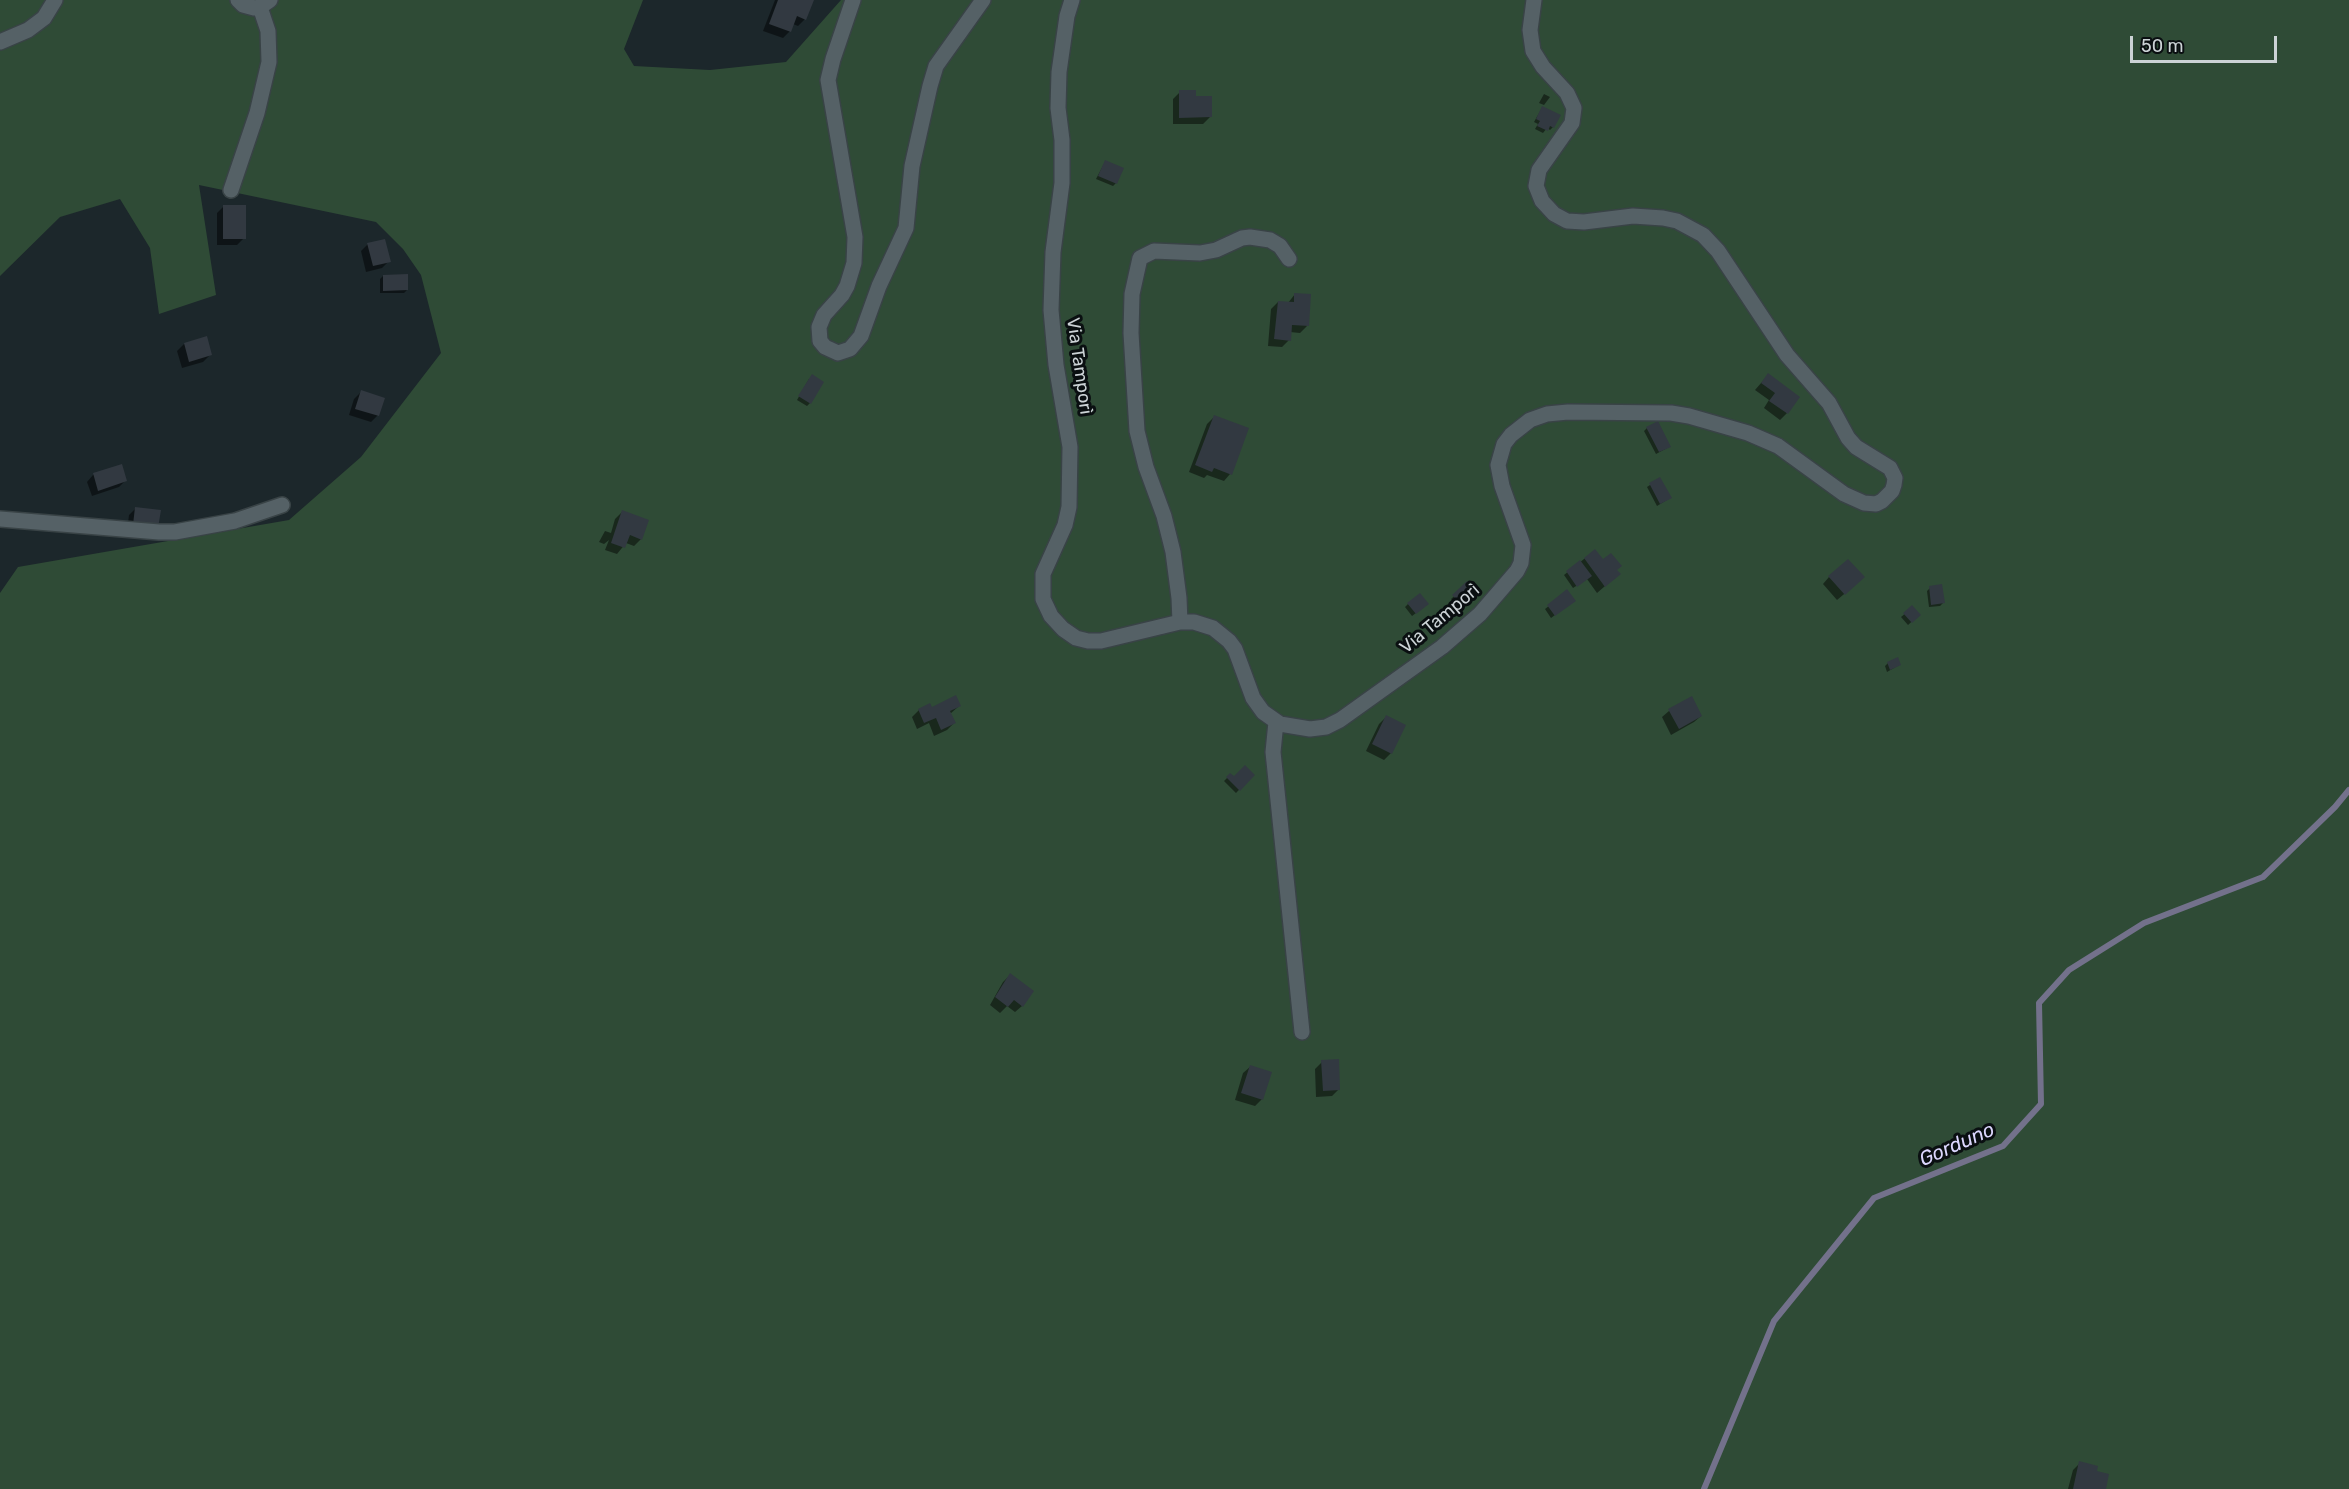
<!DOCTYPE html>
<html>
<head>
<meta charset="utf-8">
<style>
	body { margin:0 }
	#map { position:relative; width:2349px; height:1489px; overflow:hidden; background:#1c272b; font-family:Rubik,sans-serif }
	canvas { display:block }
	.scale { position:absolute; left:2130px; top:36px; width:147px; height:27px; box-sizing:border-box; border:3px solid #ccd3d6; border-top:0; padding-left:8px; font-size:18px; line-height:21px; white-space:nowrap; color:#ccd3d6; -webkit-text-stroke:4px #0a0f11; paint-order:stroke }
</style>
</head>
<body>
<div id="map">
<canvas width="2349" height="1489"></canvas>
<div class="scale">50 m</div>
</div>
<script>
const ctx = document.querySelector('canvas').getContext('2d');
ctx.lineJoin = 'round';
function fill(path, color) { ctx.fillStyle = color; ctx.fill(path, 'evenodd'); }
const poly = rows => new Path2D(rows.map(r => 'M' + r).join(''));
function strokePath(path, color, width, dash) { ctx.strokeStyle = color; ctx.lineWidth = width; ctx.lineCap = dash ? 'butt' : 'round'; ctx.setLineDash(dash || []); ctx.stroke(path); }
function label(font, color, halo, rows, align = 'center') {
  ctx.font = font + ' Rubik,sans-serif'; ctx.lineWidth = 6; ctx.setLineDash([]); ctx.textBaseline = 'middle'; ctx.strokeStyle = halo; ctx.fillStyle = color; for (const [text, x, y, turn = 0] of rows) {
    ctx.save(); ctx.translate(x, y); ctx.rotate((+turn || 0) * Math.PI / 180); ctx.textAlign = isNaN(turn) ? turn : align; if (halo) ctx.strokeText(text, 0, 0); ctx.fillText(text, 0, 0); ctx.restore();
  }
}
const green = poly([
	[0,0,643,0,624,49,634,66,710,70,786,62,841,0,2349,0,2349,1489,0,1489,0,593,18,567,289,520,361,457,441,353,421,275,403,249,376,222,199,185,216,295,159,314,150,248,120,199,60,217,0,276]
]);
const shadow = poly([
	[775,0,812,0,805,19,798,26,793,24,790,31,783,38,763,31],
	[1180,92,1194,98,1210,117,1203,124,1173,124,1173,99],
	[1544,94,1550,97,1544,105,1539,103],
	[1542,108,1553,127,1550,130,1547,128,1543,133,1535,129,1538,124,1534,122],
	[1105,162,1116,183,1113,186,1096,179],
	[224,206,244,238,237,245,217,245,217,213],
	[368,244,389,261,382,268,366,272,361,251],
	[383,276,407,290,404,293,380,293,380,279],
	[1295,294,1307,326,1300,333,1290,332,1289,340,1282,347,1268,346,1271,309,1278,302,1288,303],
	[184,344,210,355,203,362,182,368,177,351],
	[1768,375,1787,413,1780,420,1764,408,1769,400,1755,390],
	[809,379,810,403,807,406,797,400],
	[361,392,378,415,371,422,349,415,354,399],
	[1214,417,1230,474,1224,481,1207,475,1204,478,1189,472,1207,424],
	[1647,428,1669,447,1656,454,1644,431],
	[121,465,126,480,119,487,92,496,87,482,93,475],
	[1659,479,1670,498,1657,506,1647,487],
	[136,508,159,512,127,531,129,515],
	[622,512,641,539,634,546,626,543,617,554,605,550,609,540,604,544,599,542,605,531,611,533,615,519],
	[1594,551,1603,561,1616,570,1612,580,1597,593,1587,579,1573,588,1564,575],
	[1829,577,1856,584,1837,600,1823,584],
	[1467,584,1476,594,1460,609,1451,599],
	[1930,588,1943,603,1940,606,1929,607,1927,591],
	[1567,592,1571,603,1551,618,1545,609],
	[1408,604,1424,607,1412,616,1405,607],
	[1912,608,1919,615,1908,625,1901,617],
	[1888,663,1899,665,1887,672,1885,666],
	[959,706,950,714,954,723,947,730,934,736,929,723,917,729,912,717,919,710],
	[1669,711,1701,716,1694,722,1671,735,1662,717],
	[1386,717,1391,753,1384,760,1366,751,1379,724],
	[1230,775,1234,778,1253,775,1236,793,1224,781],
	[1010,975,1022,1006,1015,1012,1007,1006,1000,1013,990,1005,1003,982],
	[1322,1062,1339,1089,1332,1096,1316,1097,1315,1069],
	[1250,1067,1262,1099,1255,1106,1235,1100,1243,1073],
	[2080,1463,2095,1472,2104,1489,2068,1489,2073,1470]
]);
const stream = poly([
	[1704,1489,1774,1321,1874,1198,2003,1146,2041,1104,2039,1003,2069,970,2144,923,2263,877,2335,807,2349,790]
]);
const building = poly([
	[778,0,814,0,806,20,797,16,791,32,769,24],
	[1179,90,1196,90,1196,96,1212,96,1212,117,1179,118],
	[1542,106,1561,115,1554,128,1550,126,1548,131,1537,126,1540,121,1536,119],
	[1105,160,1124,168,1117,184,1098,176],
	[223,205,246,205,246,239,223,239],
	[385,239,391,262,373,266,367,243],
	[408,274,408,290,383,291,383,275],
	[1294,293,1311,294,1309,326,1292,325,1291,341,1274,339,1278,301,1294,302],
	[207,336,212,355,189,362,184,343],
	[1768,373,1800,397,1788,414,1769,401,1775,393,1761,383],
	[812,374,824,382,811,404,798,396],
	[361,390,385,398,379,416,355,409],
	[1214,415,1249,428,1232,475,1214,468,1212,472,1195,465],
	[1658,421,1671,447,1659,452,1646,427],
	[122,464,127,481,98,491,93,473],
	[1660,477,1672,498,1660,504,1649,483],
	[135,507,161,510,158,528,133,525],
	[622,510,649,520,642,540,630,535,625,548,611,543],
	[1595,549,1603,559,1611,553,1622,566,1617,570,1621,574,1605,587,1584,558],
	[1848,559,1865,577,1845,595,1828,576],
	[1580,560,1592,576,1577,587,1566,571],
	[1467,581,1478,594,1464,607,1452,595],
	[1942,584,1945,603,1931,605,1929,586],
	[1567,589,1576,601,1555,616,1547,605],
	[1420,593,1429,604,1416,614,1407,603],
	[1912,605,1921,615,1912,623,1903,613],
	[1898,657,1901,665,1890,670,1887,662],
	[956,695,961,706,950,711,956,723,941,730,936,718,924,723,918,709,930,703,932,707],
	[1692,696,1702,716,1679,729,1668,709],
	[1386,715,1406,725,1392,754,1372,744],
	[1245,765,1255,775,1240,791,1226,777,1230,773,1234,776],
	[1010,973,1034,991,1023,1007,1014,1000,1008,1007,995,997],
	[1339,1059,1340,1090,1323,1091,1321,1060],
	[1250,1065,1272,1072,1263,1100,1241,1093],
	[2079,1461,2098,1466,2097,1471,2109,1474,2106,1489,2073,1489]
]);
const minor = poly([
	[238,0,243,5,254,8,260,7,270,0],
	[853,0,833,59,828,80,855,237,854,263,847,286,842,295,824,315,819,327,820,341,825,347,838,353,850,349,861,336,879,286,906,228,912,166,930,86,936,66,983,0],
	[1072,0,1067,16,1059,72,1058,108,1062,140,1062,183,1053,252,1051,310,1056,365,1070,447,1069,507,1065,525,1043,574,1043,599,1051,616,1063,629,1076,638,1088,641,1101,641,1180,622,1194,622,1213,628,1229,641,1235,649,1253,698,1263,712,1280,724,1310,729,1326,727,1340,720,1442,647,1480,614,1517,571,1521,563,1523,545,1502,486,1498,465,1504,444,1511,435,1530,420,1547,414,1568,412,1671,413,1689,416,1748,433,1778,446,1844,494,1864,503,1876,504,1882,501,1892,491,1894,485,1895,478,1890,468,1856,447,1848,438,1829,403,1787,355,1718,251,1703,235,1677,221,1663,218,1633,216,1584,222,1567,221,1554,214,1542,201,1536,186,1539,170,1572,123,1574,108,1567,93,1543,67,1533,51,1530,30,1534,0],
	[0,42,28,30,44,18,55,0],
	[231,190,257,113,269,62,268,31,260,7],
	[0,519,159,532,175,532,235,521,282,505],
	[1180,622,1179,598,1173,552,1164,516,1146,467,1137,431,1131,333,1132,294,1140,258,1154,251,1200,253,1216,250,1242,238,1250,237,1270,240,1280,246,1289,259],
	[1276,722,1273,752,1302,1032]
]);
const streetNames = [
	["Via Tamporì",1079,366,82],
	["Via Tamporì",1440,619,-40]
];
const waterNames = [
	["Gorduno",1957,1145,-24]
];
fill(green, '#2f4b36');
fill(shadow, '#0007');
strokePath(stream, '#73718b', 6);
fill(building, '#323941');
strokePath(minor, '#394346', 18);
strokePath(minor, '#556166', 15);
label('18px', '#ccd3d6', '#0a0f11', streetNames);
label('italic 20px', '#dcd7fe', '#0a0f11', waterNames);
</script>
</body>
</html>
